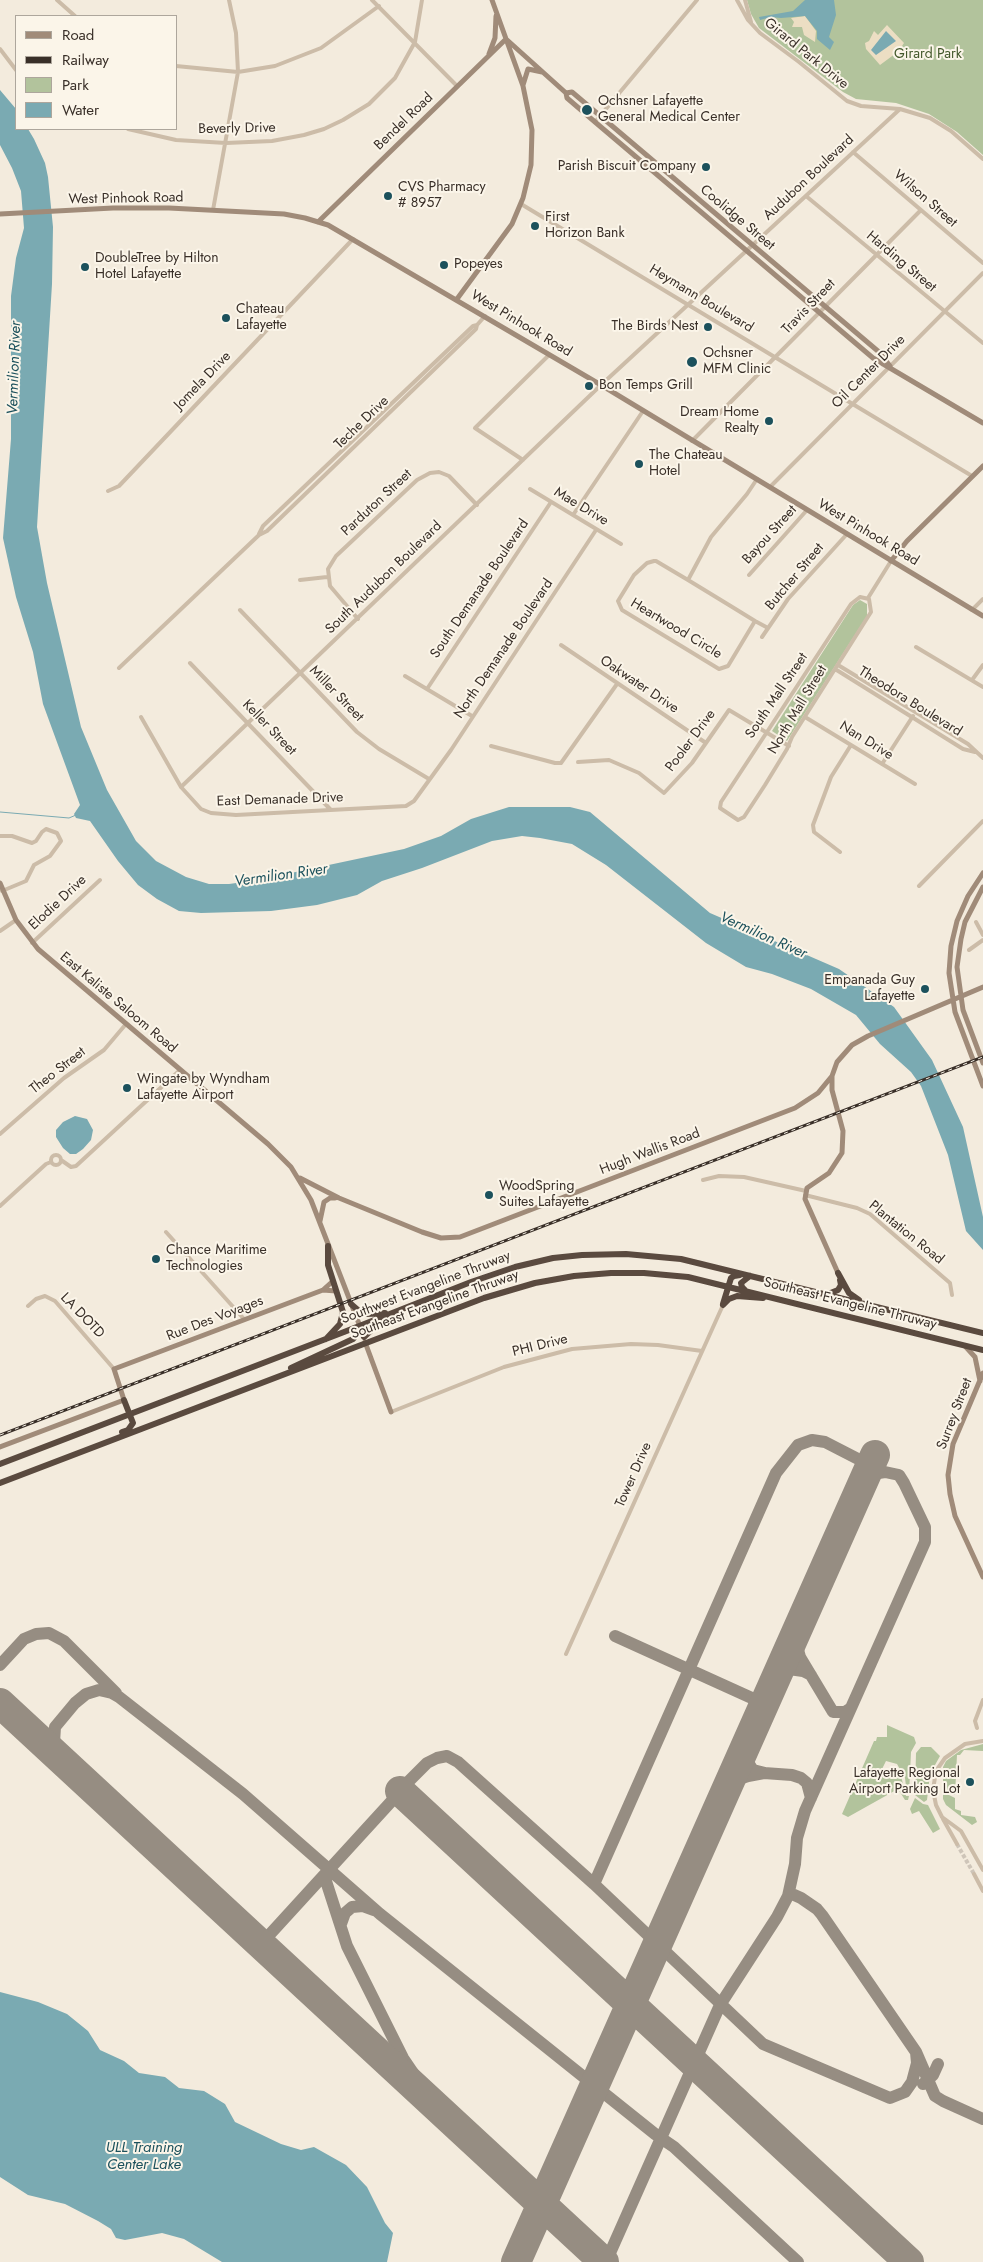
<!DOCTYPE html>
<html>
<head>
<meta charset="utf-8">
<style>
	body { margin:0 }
	#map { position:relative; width:983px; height:2262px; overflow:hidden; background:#f3ebdd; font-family:Jost,sans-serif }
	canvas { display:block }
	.legend { position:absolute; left:15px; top:15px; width:162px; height:115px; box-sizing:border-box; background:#fbf5e9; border:1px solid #ada69c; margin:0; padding:6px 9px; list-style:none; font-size:15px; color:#392f28 }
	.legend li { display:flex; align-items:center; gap:10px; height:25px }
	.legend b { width:25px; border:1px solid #ada69c }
</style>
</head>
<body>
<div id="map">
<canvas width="983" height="2262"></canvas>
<ul class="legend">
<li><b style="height:6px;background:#a08b79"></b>Road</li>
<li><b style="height:6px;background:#392f28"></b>Railway</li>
<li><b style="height:14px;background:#b2c39c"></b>Park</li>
<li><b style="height:14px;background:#7aaab2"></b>Water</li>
</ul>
</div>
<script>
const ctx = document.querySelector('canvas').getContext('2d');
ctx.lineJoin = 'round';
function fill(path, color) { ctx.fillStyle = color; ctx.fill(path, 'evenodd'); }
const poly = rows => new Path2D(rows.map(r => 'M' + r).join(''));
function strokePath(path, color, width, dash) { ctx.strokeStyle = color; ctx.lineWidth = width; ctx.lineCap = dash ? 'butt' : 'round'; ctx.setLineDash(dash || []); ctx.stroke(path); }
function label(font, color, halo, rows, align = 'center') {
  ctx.font = font + ' Jost,sans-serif'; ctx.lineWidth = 4; ctx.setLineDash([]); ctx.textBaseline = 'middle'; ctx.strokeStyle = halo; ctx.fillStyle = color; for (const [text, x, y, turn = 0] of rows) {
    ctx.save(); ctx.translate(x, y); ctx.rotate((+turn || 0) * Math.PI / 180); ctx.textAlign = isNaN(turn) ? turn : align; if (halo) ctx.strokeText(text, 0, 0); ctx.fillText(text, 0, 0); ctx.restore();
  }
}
const green = poly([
	[747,0,983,0,983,155,957,132,929,114,896,103,856,99,843,92,759,28,751,14],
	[860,600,867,604,867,616,787,741,772,731,853,605],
	[887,1725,914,1737,916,1743,911,1752,909,1794,907,1794,905,1778,897,1764,886,1761,881,1771,883,1776,888,1777,896,1776,900,1772,906,1796,909,1796,908,1800,905,1800,898,1789,848,1817,842,1814,874,1741,876,1741,877,1737,887,1737],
	[983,1744,983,1751,964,1750,960,1755,957,1755,955,1795,949,1793,943,1784,943,1767,946,1761,961,1750],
	[921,1747,931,1747,940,1756,930,1774,927,1800,924,1802,915,1795,916,1753],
	[943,1792,955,1798,955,1809,961,1811,961,1815,975,1817,977,1822,972,1825,946,1805,943,1799],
	[915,1798,923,1804,928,1805,940,1829,933,1833,919,1811,912,1814,910,1809]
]);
const plaza = poly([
	[805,16,816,31,815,42,804,35,802,27,792,27,794,22,791,18],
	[887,25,904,43,902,46,903,48,880,65,866,49,865,43,869,41,874,31,878,35]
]);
const water = poly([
	[805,0,834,0,836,15,829,37,834,42,830,50,817,39,817,31,805,16,781,18,771,17,760,20,759,17,793,11],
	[886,31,896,41,876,55,871,50],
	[0,90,16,109,16,129,28,129,34,139,45,163,48,177,53,227,52,284,37,527,47,583,81,727,107,790,136,841,156,861,186,877,209,884,229,884,258,880,404,849,441,836,471,819,509,807,570,807,590,812,710,913,839,969,894,1007,932,1060,963,1127,983,1217,983,1250,966,1231,948,1155,921,1086,911,1072,880,1044,856,1015,811,989,772,974,746,967,706,943,606,865,572,844,540,838,522,836,492,841,422,868,382,881,357,895,317,905,271,911,201,913,179,911,157,899,138,885,118,861,90,821,76,818,74,814,80,805,43,704,33,652,16,597,3,538,11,439,11,296,16,258,24,228,21,191,12,168,0,145],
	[75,1116,87,1119,93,1130,91,1140,83,1149,76,1154,70,1154,63,1148,56,1137,56,1130,63,1122],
	[0,1992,38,2002,67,2014,88,2031,100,2050,124,2061,139,2073,165,2077,179,2088,204,2091,225,2104,235,2122,281,2144,301,2150,314,2147,346,2165,367,2187,385,2223,393,2233,387,2262,222,2262,184,2239,162,2233,125,2240,116,2238,111,2229,98,2221,65,2204,28,2195,0,2177]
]);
const stream = poly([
	[0,812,69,818,76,815]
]);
const taxiway = poly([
	[797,1631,796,1643,800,1657,833,1712,845,1712,851,1708],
	[615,1636,765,1704],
	[0,1665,24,1639,36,1634,49,1633,64,1641,116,1693],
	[776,1679,789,1669,803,1671,811,1675],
	[745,1747,749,1764,753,1770,765,1773],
	[60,1758,54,1743,55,1727,75,1703,86,1694,99,1690,112,1693,119,1697,243,1794,380,1914,655,2134,674,2147,798,2262],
	[726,1792,739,1779,748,1776,764,1773,792,1775,801,1778,807,1783,811,1798],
	[394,1798,405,1796,405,1785,427,1763,437,1758,447,1756,458,1762,594,1884,763,2044,890,2098,905,2092,912,2082,917,2063,916,2052],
	[328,1869,325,1878,347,1946,403,2058,424,2089,458,2127],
	[594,1884,776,1473,798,1445,812,1440,825,1442,860,1460,866,1475,885,1472,899,1475,904,1483,925,1527,925,1542,805,1811,797,1838,795,1864,788,1896,777,1917,720,2005,606,2262],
	[788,1896,792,1894,801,1898,817,1909,822,1915,916,2052,935,2096,943,2101,983,2119],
	[341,1924,345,1913,352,1907,363,1906,374,1910],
	[261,1944,399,1793],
	[923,2084,933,2075,938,2064]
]);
const runway = poly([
	[0,1703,604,2262],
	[400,1791,909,2262],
	[516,2262,875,1455]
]);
const streetTunnel = poly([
	[957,1844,974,1874]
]);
const street = poly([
	[57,0,75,16],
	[372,0,457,86],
	[737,0,748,20,760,33,799,62,847,101,861,106,900,109,930,118,951,131,983,159],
	[745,0,751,22],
	[0,49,16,70],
	[176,66,238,72,275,66,321,48,379,6],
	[595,122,697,0],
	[128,129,176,140,226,143,272,141,304,135,324,129,343,120,369,104,395,78,415,42,422,0],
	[853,152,983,263],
	[806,196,983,343],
	[521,204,972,476],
	[213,210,238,72,236,33,229,0],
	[692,441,921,210],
	[523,460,475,428,549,355],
	[770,487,983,273],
	[530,489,621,544],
	[108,491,119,486,353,239],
	[573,515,643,411],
	[259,534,263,526,473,326,477,325],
	[749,575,807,510],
	[300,580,327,577],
	[688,580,711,537,747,494,757,479],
	[860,597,869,599,871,612,792,737,787,749,765,785,744,817,738,820,720,808,721,802,851,604,860,597],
	[868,598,891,561],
	[240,610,357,732,379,749,429,779],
	[972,610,983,599],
	[358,619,330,586,328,569,336,556,417,480,430,473,439,472,449,476,477,505],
	[755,621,728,666,719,669,622,610,618,601,634,575,647,563,654,561,656,561,688,580,729,605,755,621,768,628],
	[762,637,788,599,847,534],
	[561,645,706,743],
	[916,647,983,687],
	[190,663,330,809],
	[838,665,968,744,983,758],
	[119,668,259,535,267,531,476,329,477,325,485,316],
	[835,669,963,749,975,752],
	[405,676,472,716],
	[972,680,983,665],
	[427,689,551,502],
	[141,717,181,787,201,809,211,813,236,815,406,806,414,801,451,750,596,530],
	[805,717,915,784],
	[491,746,555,763,561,763,617,684],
	[578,762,609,760,639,773,664,793,692,763,729,710,789,746],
	[882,764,913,716],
	[181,787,601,385,900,109],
	[0,836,12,836,32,843,36,841,42,832,46,829,57,833,61,841,50,856,34,865,26,881,2,891],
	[840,852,814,832,813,825,831,777,851,745],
	[919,886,983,821],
	[976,922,983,935],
	[0,931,16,920],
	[32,943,100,880],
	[969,950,983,940],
	[0,1134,64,1078,104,1050,126,1024],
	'51 1160a5 5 0 1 1 10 0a5 5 0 1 1-10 0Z',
	[61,1160,71,1167,76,1166,180,1070],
	[703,1180,719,1176,744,1177,806,1191],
	[805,1195,857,1208,870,1214,950,1283,952,1295],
	[0,1206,46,1164,51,1162],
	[166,1232,244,1319],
	[28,1306,36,1299,45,1296,55,1301,114,1369],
	[391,1412,504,1367,572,1349,631,1344,658,1345,702,1351],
	[566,1654,723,1305],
	[977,1728,975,1721,983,1700],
	[983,1741,965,1744,945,1758,936,1771,933,1790,936,1805,942,1817,961,1831,983,1870],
	[943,1819,957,1844],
	[974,1874,983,1891]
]);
const secondary = poly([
	[506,39,566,93,567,98,595,122,873,358,983,423],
	[489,54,495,38,496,16],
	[523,85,528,69,542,72],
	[566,93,572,92,879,352,890,366],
	[0,214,113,208,169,208,284,214,305,218,328,225,601,385,983,616],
	[318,222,506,39],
	[457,299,512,224,523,198,531,165,532,130,523,86,492,0],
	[891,561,907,541,983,466],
	[983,873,968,896,957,921,951,946,949,973,955,1012,983,1086],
	[0,883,16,920,38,949,268,1144,291,1167,311,1200,361,1329],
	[983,887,965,922,961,939,957,967,963,1010,983,1063],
	[300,1178,339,1198,422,1232,441,1238,460,1237,795,1108,818,1093,832,1076],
	[320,1221,324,1202,330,1198,335,1198],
	[838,1273,805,1199,807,1188,829,1173,842,1153,843,1131,832,1090,832,1076,837,1062,852,1045,868,1036,983,987],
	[323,1290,336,1291],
	[365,1342,391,1412],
	[965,1346,975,1357,980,1381],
	[983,1373,953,1444,948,1475,950,1494,955,1516,983,1577],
	[0,1447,124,1400,114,1369,323,1290,333,1281]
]);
const highway = poly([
	[838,1273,849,1293,859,1300],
	[745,1290,742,1287,741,1283,750,1276],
	[828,1294,838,1290,841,1285,840,1280],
	[351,1304,359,1311,367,1314,385,1313],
	[723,1304,731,1278,734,1276,740,1275],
	[723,1305,729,1299,737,1296,763,1298],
	[364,1337,382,1320],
	[326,1339,340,1324,343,1312,328,1265,328,1246],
	[291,1368,353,1339,361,1330],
	[122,1432,128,1430,133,1423,124,1400],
	[0,1464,344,1332,471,1282,515,1267,553,1258,582,1255,626,1254,681,1259,983,1333],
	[0,1483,484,1298,535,1283,574,1276,611,1273,644,1273,688,1277,983,1350]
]);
const rail = poly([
	[0,1435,983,1057]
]);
const markers = [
	[587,110,6,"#1c515c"],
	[706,167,5,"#1c515c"],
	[388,196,5,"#1c515c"],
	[535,226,5,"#1c515c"],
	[444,265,5,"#1c515c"],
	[85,267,5,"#1c515c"],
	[226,318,5,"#1c515c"],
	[708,327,5,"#1c515c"],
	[692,362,6,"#1c515c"],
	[589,386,5,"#1c515c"],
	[769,421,5,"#1c515c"],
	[639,464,5,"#1c515c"],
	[925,989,5,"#1c515c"],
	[127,1088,5,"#1c515c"],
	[489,1195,5,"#1c515c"],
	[156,1259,5,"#1c515c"],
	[970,1782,5,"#1c515c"]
];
const streetNames = [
	["Girard Park Drive",806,54,39],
	["Bendel Road",404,122,-44],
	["Beverly Drive",237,129,-1],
	["Audubon Boulevard",809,178,-43],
	["West Pinhook Road",126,199,-1],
	["Wilson Street",925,199,41],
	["Coolidge Street",737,218,40],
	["Harding Street",901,262,40],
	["Heymann Boulevard",701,299,31],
	["Travis Street",809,307,-46],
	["West Pinhook Road",521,324,31],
	["Oil Center Drive",869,372,-45],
	["Jomela Drive",203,381,-46],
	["Teche Drive",362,423,-44],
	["Parduton Street",377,503,-43],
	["Mae Drive",581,507,31],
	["West Pinhook Road",868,533,31],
	["Bayou Street",770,535,-48],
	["Butcher Street",795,577,-50],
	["South Audubon Boulevard",384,578,-44],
	["South Demanade Boulevard",480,589,-56],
	["Heartwood Circle",676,629,31],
	["North Demanade Boulevard",504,649,-56],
	["Oakwater Drive",639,685,34],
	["Miller Street",336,694,46],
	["South Mall Street",777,696,-56],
	["Theodora Boulevard",910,702,32],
	["North Mall Street",798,710,-59],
	["Keller Street",269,728,46],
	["Pooler Drive",691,741,-53],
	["Nan Drive",866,741,32],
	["East Demanade Drive",280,800,-2],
	["Elodie Drive",58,903,-43],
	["East Kaliste Saloom Road",118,1003,40],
	["Theo Street",58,1071,-38],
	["Hugh Wallis Road",650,1152,-21],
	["Plantation Road",906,1233,39],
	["Southwest Evangeline Thruway",426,1288,-21],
	["Southeast Evangeline Thruway",850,1304,14],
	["Southeast Evangeline Thruway",435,1305,-20],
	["LA DOTD",82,1316,46],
	["Rue Des Voyages",215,1319,-21],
	["PHI Drive",540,1346,-14],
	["Surrey Street",955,1414,-69],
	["Tower Drive",634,1475,-66]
];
const parkNames = [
	["Girard Park",928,55]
];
const poiNames = [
	["Ochsner Lafayette",598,102],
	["General Medical Center",598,118],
	["Parish Biscuit Company",696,167,"right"],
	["CVS Pharmacy",398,188],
	["# 8957",398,204],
	["First",545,218],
	["Horizon Bank",545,234],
	["DoubleTree by Hilton",95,259],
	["Hotel Lafayette",95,275],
	["Popeyes",454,265],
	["Chateau",236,310],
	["Lafayette",236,326],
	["The Birds Nest",698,327,"right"],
	["Ochsner",703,354],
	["MFM Clinic",703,370],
	["Bon Temps Grill",599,386],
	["Dream Home",759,413,"right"],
	["Realty",759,429,"right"],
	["The Chateau",649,456],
	["Hotel",649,472],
	["Empanada Guy",915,981,"right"],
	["Lafayette",915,997,"right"],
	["Wingate by Wyndham",137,1080],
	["Lafayette Airport",137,1096],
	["WoodSpring",499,1187],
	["Suites Lafayette",499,1203],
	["Chance Maritime",166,1251],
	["Technologies",166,1267],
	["Lafayette Regional",960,1774,"right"],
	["Airport Parking Lot",960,1790,"right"]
];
const waterNames = [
	["Vermilion River",15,368,-88],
	["Vermilion River",281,876,-8],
	["Vermilion River",763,936,24],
	["ULL Training",144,2148],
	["Center Lake",144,2165]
];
fill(green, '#b2c39c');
fill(plaza, '#ecdec3');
fill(water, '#7aaab2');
strokePath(stream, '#7aaab2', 1);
strokePath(taxiway, '#968d82', 12);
strokePath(runway, '#968d82', 30);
strokePath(streetTunnel, '#cec5b9', 4, [4, 2]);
strokePath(street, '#ccbca8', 4);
strokePath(secondary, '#a08b79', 5);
strokePath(highway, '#5a4a3f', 6);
strokePath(rail, '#392f28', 3);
strokePath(rail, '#fbf5e9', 1, [4]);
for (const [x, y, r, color] of markers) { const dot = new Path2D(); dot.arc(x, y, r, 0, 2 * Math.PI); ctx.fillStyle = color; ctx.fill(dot); strokePath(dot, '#fbf5e9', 2); }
label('14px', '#392f28', '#fbf5e9', streetNames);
label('14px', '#43582b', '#fbf5e9', parkNames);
label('14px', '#392f28', '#fbf5e9', poiNames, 'left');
label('italic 15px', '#1c515c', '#fbf5e9', waterNames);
</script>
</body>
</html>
